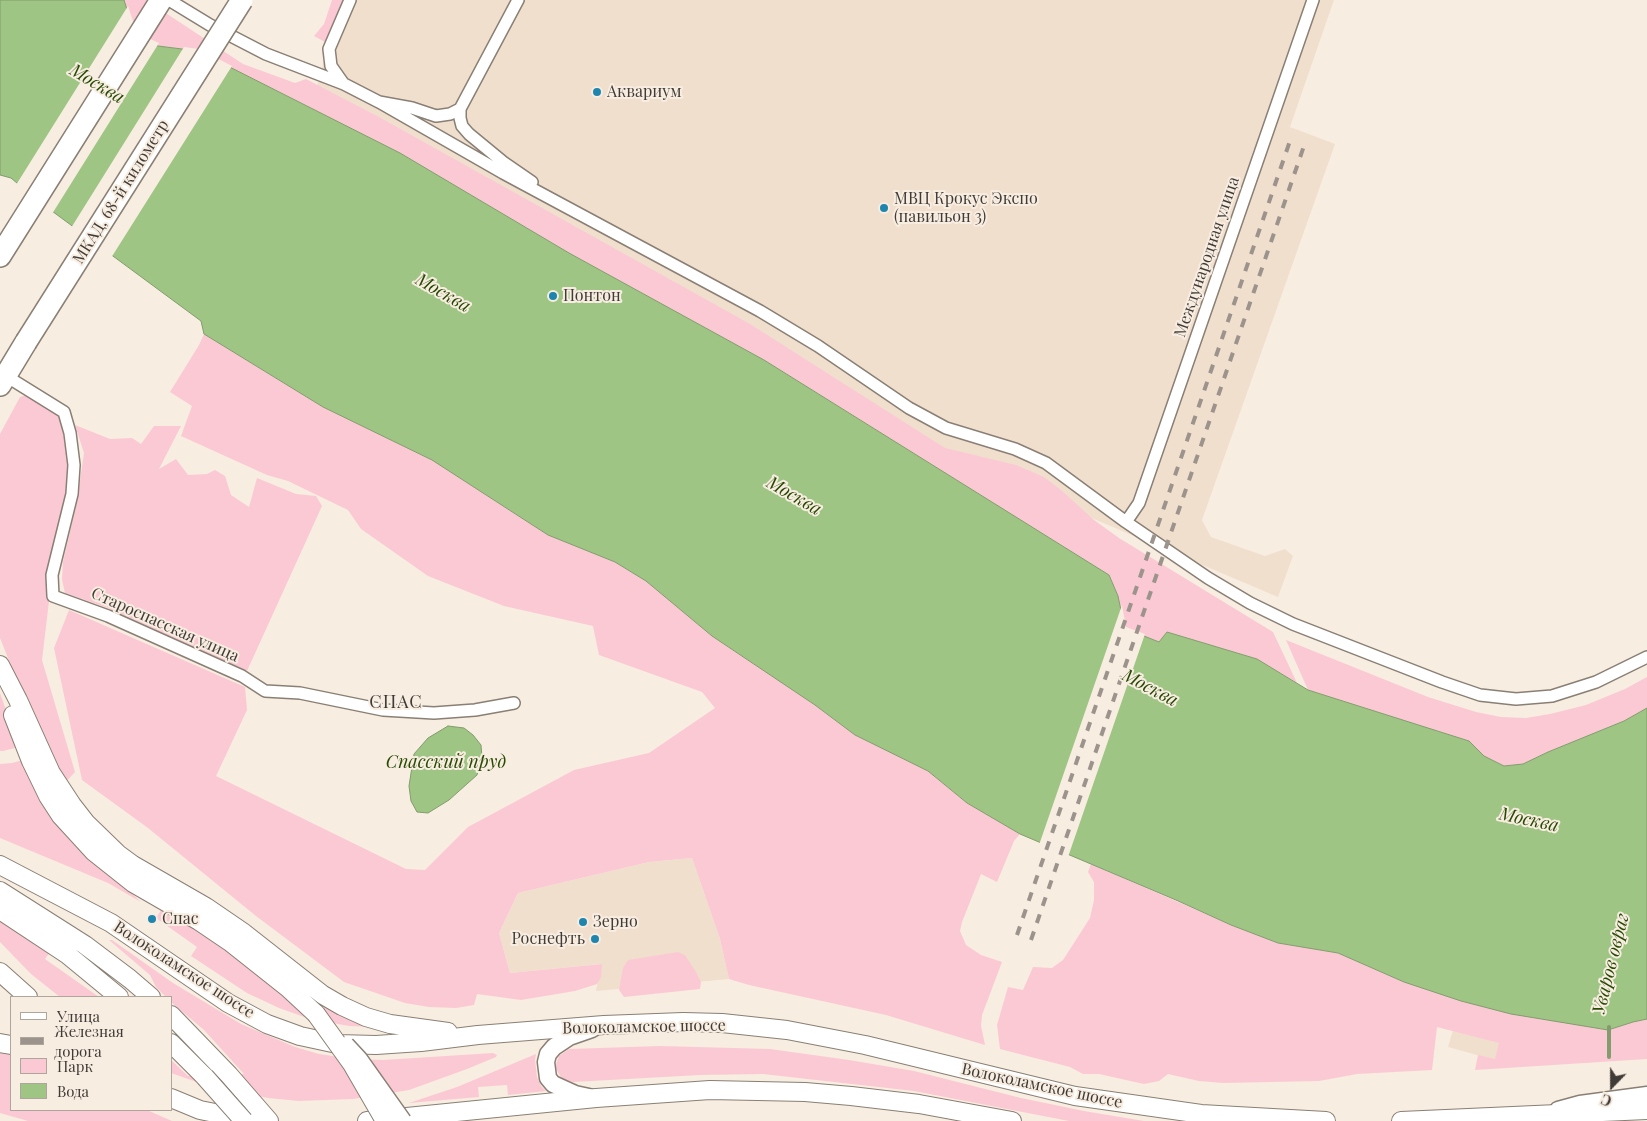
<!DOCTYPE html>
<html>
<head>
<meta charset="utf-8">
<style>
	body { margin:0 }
	#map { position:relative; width:1647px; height:1121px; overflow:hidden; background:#f8ede1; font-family:"Playfair Display",serif }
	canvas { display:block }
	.legend { position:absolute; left:10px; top:996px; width:162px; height:115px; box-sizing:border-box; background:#f8ede1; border:1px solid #aea69d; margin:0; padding:6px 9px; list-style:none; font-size:15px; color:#403b37 }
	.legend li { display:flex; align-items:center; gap:10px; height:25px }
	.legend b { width:25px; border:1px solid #aea69d }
	.north { position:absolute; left:1587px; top:1061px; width:50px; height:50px; -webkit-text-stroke:4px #f8ede1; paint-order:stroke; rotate:202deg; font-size:14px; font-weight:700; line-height:20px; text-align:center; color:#403b37 }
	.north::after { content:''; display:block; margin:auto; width:18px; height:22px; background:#403b37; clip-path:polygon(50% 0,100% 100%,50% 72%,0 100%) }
</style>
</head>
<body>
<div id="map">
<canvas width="1647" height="1121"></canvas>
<ul class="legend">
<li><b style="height:6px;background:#fff"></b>Улица</li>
<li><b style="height:6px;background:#9c948c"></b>Железная дорога</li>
<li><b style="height:14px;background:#fbc9d4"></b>Парк</li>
<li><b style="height:14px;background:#9ec584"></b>Вода</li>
</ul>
<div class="north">С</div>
</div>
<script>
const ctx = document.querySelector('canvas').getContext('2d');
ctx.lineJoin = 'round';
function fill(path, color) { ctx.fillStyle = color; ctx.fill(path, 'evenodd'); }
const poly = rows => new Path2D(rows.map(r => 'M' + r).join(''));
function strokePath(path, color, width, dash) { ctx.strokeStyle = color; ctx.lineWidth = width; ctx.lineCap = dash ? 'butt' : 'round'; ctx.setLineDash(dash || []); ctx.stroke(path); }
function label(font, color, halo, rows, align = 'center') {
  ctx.font = font + ' "Playfair Display",serif'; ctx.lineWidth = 4; ctx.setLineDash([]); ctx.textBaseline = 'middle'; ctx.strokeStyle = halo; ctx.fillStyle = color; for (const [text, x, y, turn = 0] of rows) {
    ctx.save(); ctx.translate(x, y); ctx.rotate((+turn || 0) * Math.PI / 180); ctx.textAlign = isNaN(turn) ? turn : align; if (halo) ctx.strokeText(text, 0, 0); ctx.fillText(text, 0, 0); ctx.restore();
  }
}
const built = poly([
	[341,0,1334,0,1290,127,1335,144,1202,520,1211,537,1265,556,1285,549,1293,556,1278,597,938,453,315,93],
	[692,858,720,939,729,979,596,991,601,964,510,973,499,933,518,893,649,862],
	[1453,1030,1500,1043,1495,1060,1448,1047]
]);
const green = poly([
	[124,0,146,0,243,64,295,83,306,79,379,117,750,324,945,448,1016,465,1044,477,1061,490,1094,520,1119,538,1273,632,1297,683,1257,659,1167,632,1159,642,1123,628,1124,625,1118,596,1109,575,764,360,569,253,400,153,198,51,158,46,134,35],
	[332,0,346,0,325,42,314,36,324,24],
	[204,334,323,407,432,460,548,535,615,562,646,581,712,636,815,705,855,735,928,771,967,803,1020,834,1014,841,997,882,981,874,962,922,960,931,966,945,981,955,1002,962,982,1015,981,1026,985,1045,886,1015,749,985,729,979,720,939,692,858,649,862,518,893,499,933,510,973,602,964,601,977,597,984,575,991,521,1000,477,994,474,1005,456,1008,429,1007,405,1003,344,982,256,916,148,828,82,780,54,648,69,610,245,687,247,710,216,776,406,869,425,870,468,827,574,770,649,753,715,708,702,692,599,655,593,626,504,606,428,576,361,529,348,510,288,481,267,475,181,436,192,406,170,392,199,345],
	[26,395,61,416,68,467,66,493,48,575,50,593,42,660,75,772,65,783,26,703,0,638,0,434,20,397],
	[75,425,110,439,132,438,141,444,154,426,181,426,159,469,176,459,188,475,207,474,215,470,225,476,231,495,249,507,257,478,296,494,316,496,322,506,247,671,108,608,65,593,62,580,63,562,77,502,84,453],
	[1286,640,1428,697,1476,712,1501,717,1526,718,1550,714,1586,705,1625,689,1647,677,1647,708,1624,721,1548,752,1523,764,1504,766,1484,756,1469,741,1308,690],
	[0,693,19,747,3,751,0,751],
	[23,760,113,877,141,902,108,883,0,838,0,764,12,763],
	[1091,864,1231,925,1278,943,1338,953,1404,982,1461,1001,1608,1030,1633,1022,1647,1019,1647,1059,1475,1070,1478,1055,1495,1059,1499,1043,1437,1027,1432,1070,1357,1074,1319,1081,1223,1083,1199,1081,1168,1074,1159,1081,1144,1084,1099,1074,1083,1074,1070,1067,1000,1049,997,1025,1008,987,1023,990,1033,967,1052,968,1063,960,1090,918,1094,900,1094,882,1088,872],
	[169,898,374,1027,349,1026,310,1019,279,1008,247,993,191,956,197,947,156,918],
	[0,921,50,952,45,959,99,997,60,997,31,974,0,942],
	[109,940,112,940,173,983,241,1024,295,1047,319,1054,352,1059,383,1060,493,1053,497,1055,496,1057,467,1069,409,1090,353,1099,299,1101,268,1098,208,1086,171,1073,171,1060,188,1076,244,1074,204,1030,171,1002,171,997,166,997,156,987,150,975],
	[678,952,685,955,696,972,701,982,700,989,624,997,619,990,623,968,628,960],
	[660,1046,770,1049,849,1060,914,1071,1021,1098,1084,1111,1144,1121,1069,1121,914,1091,763,1074,700,1075,573,1082,562,1079,556,1069,556,1064,559,1056,569,1049],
	[0,1053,11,1055,11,1110,147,1110,172,1121,28,1121,0,1113],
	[536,1054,535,1060,537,1077,541,1086,546,1091,508,1095,507,1085,478,1087,479,1097,409,1103,457,1087]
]);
const water = poly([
	[0,0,124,0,135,35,158,46,198,51,400,153,569,253,764,360,1109,575,1118,596,1124,625,1124,628,1159,642,1167,632,1257,659,1308,690,1469,741,1484,756,1504,766,1523,764,1548,752,1624,721,1647,708,1647,1019,1633,1022,1608,1030,1511,1014,1461,1001,1404,982,1338,953,1278,943,1231,925,1176,900,1020,834,967,803,928,771,855,735,815,705,712,636,646,581,615,562,548,535,432,460,323,407,204,334,201,321,37,200,11,178,0,175,0,0],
	[448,726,464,728,473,735,481,745,482,758,477,775,449,800,428,813,417,812,411,801,409,786,414,754,428,738,448,726]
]);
const pier = poly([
	[128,6,137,33,159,43,52,214,16,185],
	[184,47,199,49,232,66,111,258,71,228],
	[1122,605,1126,627,1145,634,1068,857,1039,845]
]);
const stream = poly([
	[1609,1057,1609,1027]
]);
const street = poly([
	[169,0,210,25,266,54,344,84,379,102,412,108,436,116,450,114,460,109],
	[518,0,460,109,460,118,462,126,469,134,503,162,532,182],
	[343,83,331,66,329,49,350,0],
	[379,102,503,173,760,311,818,346,909,408,946,428,1015,449,1046,463,1126,522,1208,578,1250,603,1293,624,1442,682,1480,695,1516,699,1552,696,1596,682,1647,657],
	[6,376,64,412,70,433,74,465,72,494,52,575,53,596,108,616,242,676,265,691,300,693,383,710,434,713,475,710,514,703],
	[1126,522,1139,503,1313,0]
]);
const secondary = poly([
	[589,1097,575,1094,553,1084,548,1078,546,1062,548,1054,554,1047,569,1037,592,1029],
	[1558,1110,1580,1104,1647,1095]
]);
const primary = poly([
	[0,665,18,700,51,773,72,805,86,823,118,854,133,865,206,907,244,933,323,995,342,1006,366,1017,390,1024,448,1032],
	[13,715,31,761,48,796,61,816,94,852,133,883,199,921,230,942,288,988,316,1014],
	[0,865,111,923,228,1003,267,1024,300,1036,337,1044,376,1045,421,1042,478,1035,604,1025,683,1022,722,1023,787,1030,865,1045,1075,1096,1201,1114,1326,1121],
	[0,891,85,945,130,979,151,997],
	[0,910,68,955,119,997],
	[0,972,28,997],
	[171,1015,229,1075,269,1121],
	[0,1043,11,1045],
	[171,1043,205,1077],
	[171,1098,200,1110,250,1120],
	[367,1121,596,1098,710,1090,805,1092,851,1096,919,1104,1012,1121],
	[1401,1121,1647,1110]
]);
const highway = poly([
	[0,256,161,0],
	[0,385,26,342]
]);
const rail = poly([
	[1017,935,1291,138],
	[1031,940,1305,143]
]);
const secondaryBridge = poly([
	[346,1045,359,1059,403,1121]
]);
const primaryBridge = poly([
	[316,1014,352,1064,385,1121],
	[205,1077,244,1121]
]);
const highwayBridge = poly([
	[26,342,242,0]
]);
const markers = [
	[597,92,5,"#1d85ae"],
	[884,208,5,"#1d85ae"],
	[553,296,5,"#1d85ae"],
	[152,919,5,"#1d85ae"],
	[583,922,5,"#1d85ae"],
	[595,939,5,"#1d85ae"]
];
const poiNames = [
	["Аквариум",607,92],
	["МВЦ Крокус Экспо",894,199],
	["(павильон 3)",894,217],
	["Понтон",563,296],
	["Спас",162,919],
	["Зерно",593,922],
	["Роснефть",585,939,"right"]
];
const streetNames = [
	["МКАД, 68-й километр",121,192,-58],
	["Международная улица",1207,257,-71],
	["Староспасская улица",165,625,24],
	["Волоколамское шоссе",184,970,33],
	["Волоколамское шоссе",644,1027,-1],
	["Волоколамское шоссе",1042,1086,12]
];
const waterNames = [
	["Москва",97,84,31],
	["Москва",443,293,30],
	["Москва",794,496,30],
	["Москва",1150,688,28],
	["Спасский пруд",446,762],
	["Москва",1529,820,12],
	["Уваров овраг",1611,964,-76]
];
const neighbourhoodNames = [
	["СПАС",396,702]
];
fill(built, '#f1dfce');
fill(green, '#fbc9d4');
fill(water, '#9ec584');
strokePath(water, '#829c6d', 1);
fill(pier, '#f8ede1');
strokePath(stream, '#829c6d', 4);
strokePath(street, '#897f74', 14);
strokePath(secondary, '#897f74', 19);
strokePath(primary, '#897f74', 20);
strokePath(highway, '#897f74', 24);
strokePath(street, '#fff', 11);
strokePath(secondary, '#fff', 16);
strokePath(primary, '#fff', 18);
strokePath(highway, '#fff', 21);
strokePath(rail, '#9c948c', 4, [9, 9]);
strokePath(secondaryBridge, '#897f74', 19, []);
strokePath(primaryBridge, '#897f74', 20, []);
strokePath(highwayBridge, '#897f74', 24, []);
strokePath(secondaryBridge, '#fff', 16);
strokePath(primaryBridge, '#fff', 18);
strokePath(highwayBridge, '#fff', 21);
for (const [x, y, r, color] of markers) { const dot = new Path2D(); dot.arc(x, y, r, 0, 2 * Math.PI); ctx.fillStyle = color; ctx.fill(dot); strokePath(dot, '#f8ede1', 2); }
label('16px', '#403b37', '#f8ede1', poiNames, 'left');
label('16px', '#403b37', '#f8ede1', streetNames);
label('italic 18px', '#274a02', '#f8ede1', waterNames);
ctx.letterSpacing = '1px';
label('18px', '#403b37', '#f8ede1', neighbourhoodNames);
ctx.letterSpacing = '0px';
</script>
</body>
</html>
